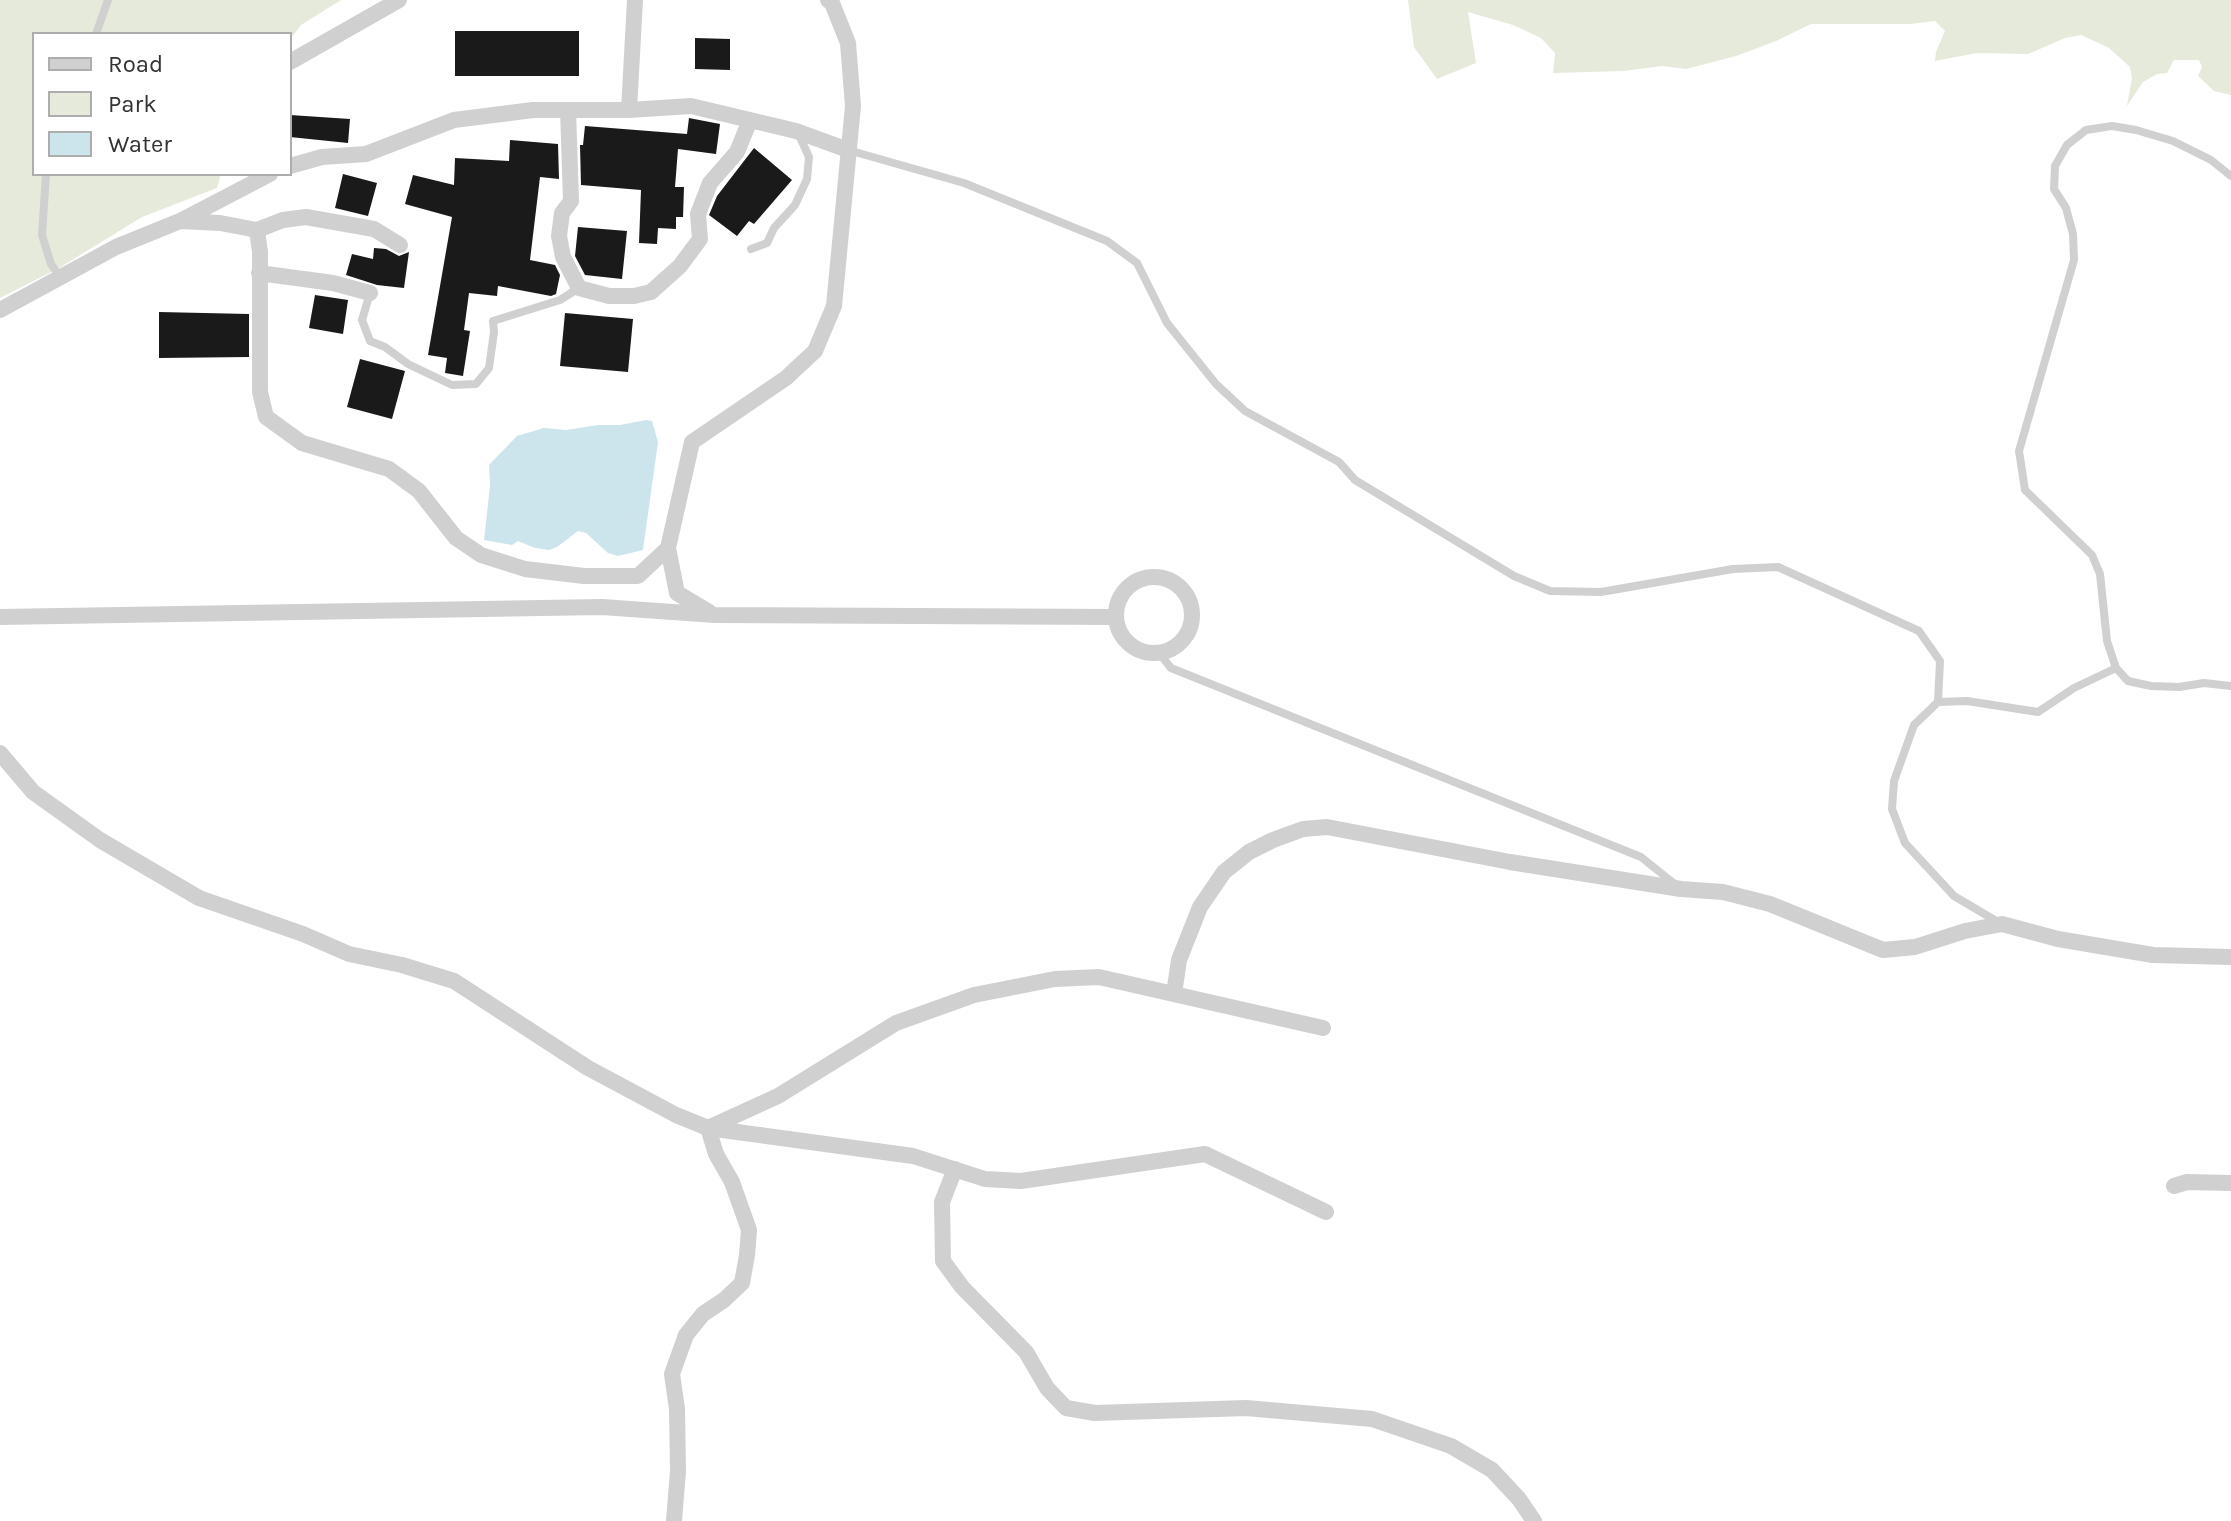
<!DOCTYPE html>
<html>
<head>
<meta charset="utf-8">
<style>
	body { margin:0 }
	#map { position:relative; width:2231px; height:1521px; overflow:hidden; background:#fff; font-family:Karla,sans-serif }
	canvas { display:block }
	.legend { position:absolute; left:32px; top:32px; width:260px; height:144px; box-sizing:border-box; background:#fff; border:2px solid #adadad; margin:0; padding:10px 14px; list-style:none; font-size:24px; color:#333 }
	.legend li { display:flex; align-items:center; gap:16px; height:40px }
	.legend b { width:40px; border:2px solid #adadad }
</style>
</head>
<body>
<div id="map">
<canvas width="2231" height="1521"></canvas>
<ul class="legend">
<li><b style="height:10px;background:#d0d0d0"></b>Road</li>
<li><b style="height:22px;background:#e5eadb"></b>Park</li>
<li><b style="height:22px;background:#cce4ec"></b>Water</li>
</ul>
</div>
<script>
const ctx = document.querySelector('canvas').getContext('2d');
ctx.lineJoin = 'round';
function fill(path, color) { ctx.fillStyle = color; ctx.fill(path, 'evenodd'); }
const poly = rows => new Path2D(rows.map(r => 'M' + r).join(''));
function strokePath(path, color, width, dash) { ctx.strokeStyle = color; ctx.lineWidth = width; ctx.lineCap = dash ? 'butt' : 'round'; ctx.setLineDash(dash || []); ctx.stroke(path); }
const green = poly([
	[0,0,341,0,301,25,290,40,290,34,34,34,34,174,221,174,217,188,142,217,59,268,0,298],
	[1408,0,2231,0,2231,95,2214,91,2198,76,2202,67,2199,60,2174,60,2167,73,2157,74,2143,82,2127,106,2132,78,2130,67,2109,48,2081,35,2065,38,2028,54,1977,53,1935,61,1936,52,1945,31,1935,21,1910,24,1811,24,1776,41,1736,56,1686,69,1662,66,1624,71,1553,73,1555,53,1541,38,1513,25,1468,12,1476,63,1437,79,1414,47]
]);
const water = poly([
	[646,420,652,421,658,442,643,550,618,556,608,553,586,533,578,531,557,547,549,550,535,548,518,541,512,545,484,540,490,486,489,465,517,436,544,428,566,430,598,425,620,425]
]);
const building = poly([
	[455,31,579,31,579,76,455,76],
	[695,38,730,39,730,70,695,69],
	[290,115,350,119,348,143,290,137],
	[689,118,720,124,716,154,678,149,675,187,684,187,683,217,676,217,676,229,658,228,657,244,639,243,641,190,581,185,580,145,583,145,585,126,687,134],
	[510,140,558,144,559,179,540,177,530,260,555,265,560,275,556,294,551,296,498,286,497,296,469,293,464,330,470,331,463,376,445,373,447,358,428,355,452,217,405,204,413,175,454,185,455,158,509,161],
	[754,148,792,180,754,224,749,221,737,236,709,215,717,196],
	[343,174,377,183,368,216,335,208],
	[578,227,627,231,622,279,585,275,575,256],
	[374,248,386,249,399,256,409,252,404,288,377,285,346,275,352,254,373,259],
	[315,295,348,300,343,334,309,328],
	[159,312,249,314,249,357,159,358],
	[565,313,633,319,628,372,560,366],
	[360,359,405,371,392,419,347,407]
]);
const service = poly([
	[96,34,108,0],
	[848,150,964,183,1107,241,1137,263,1167,323,1216,384,1245,411,1339,462,1355,480,1514,576,1550,591,1601,592,1733,569,1778,567,1919,631,1940,661,1938,702],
	[46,174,42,235,51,264,61,278],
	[2231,176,2211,160,2173,141,2136,130,2112,126,2086,130,2067,145,2055,166,2054,189,2066,208,2073,234,2074,260,2019,451,2025,490,2092,555,2100,574,2107,641,2116,668,2128,681,2151,686,2179,687,2204,683,2231,686],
	[751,249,767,243,774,228,795,205,807,179,809,157,799,135],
	[370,293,362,320,370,341,385,347,408,364,452,385,476,384,489,368,494,332,493,321,560,300,579,288],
	[1159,653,1171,668,1641,857,1676,885],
	[1998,922,1954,896,1905,843,1892,809,1894,781,1914,725,1938,702,1967,701,2038,712,2074,688,2116,668]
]);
const minor = poly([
	[290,62,399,0],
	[568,110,571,201,562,213,559,236,563,257,579,288,609,296,634,296,651,292,680,266,700,239,698,214,710,183,737,152,750,120],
	[629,110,635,0],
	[290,166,322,157,366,154,454,120,533,110,629,110,691,106,796,131,848,150],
	[180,221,220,223,257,230,260,252,260,392,266,417,302,443,389,469,419,491,456,538,481,555,525,569,584,576,638,576,668,548],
	[257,230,283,220,306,217,374,229,400,245],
	[259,273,333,283,370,293],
	[0,310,116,247,180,221,270,174],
	'1116 615a38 38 0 1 1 76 0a38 38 0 1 1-76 0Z',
	[709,612,677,593,668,548,692,442,786,378,815,351,834,306,853,106,848,43,832,3,828,0],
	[0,617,602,607,715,615,1116,617],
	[0,753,33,792,100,840,199,898,303,934,349,954,402,965,454,981,588,1068,676,1115,708,1128,913,1156,985,1179,1021,1181,1205,1154,1326,1212],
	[1174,994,1179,960,1200,907,1224,872,1249,852,1273,840,1303,829,1327,827,1510,862,1681,889,1723,892,1770,904,1883,950,1915,947,1965,931,2002,924,2058,939,2153,955,2231,957],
	[955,1169,942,1202,943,1261,962,1287,1026,1352,1047,1388,1066,1408,1095,1413,1246,1408,1372,1419,1451,1446,1492,1470,1519,1499,1534,1521],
	[2174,1186,2187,1182,2231,1183],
	[674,1521,678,1471,677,1409,672,1374,686,1335,703,1314,724,1300,742,1283,747,1255,749,1230,732,1182,716,1154,708,1128,778,1096,896,1023,974,995,1055,979,1099,977,1323,1028]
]);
fill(green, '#e5eadb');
fill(water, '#cce4ec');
fill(building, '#1a1a1a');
strokePath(service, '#d0d0d0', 8);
strokePath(minor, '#d0d0d0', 16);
</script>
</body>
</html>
